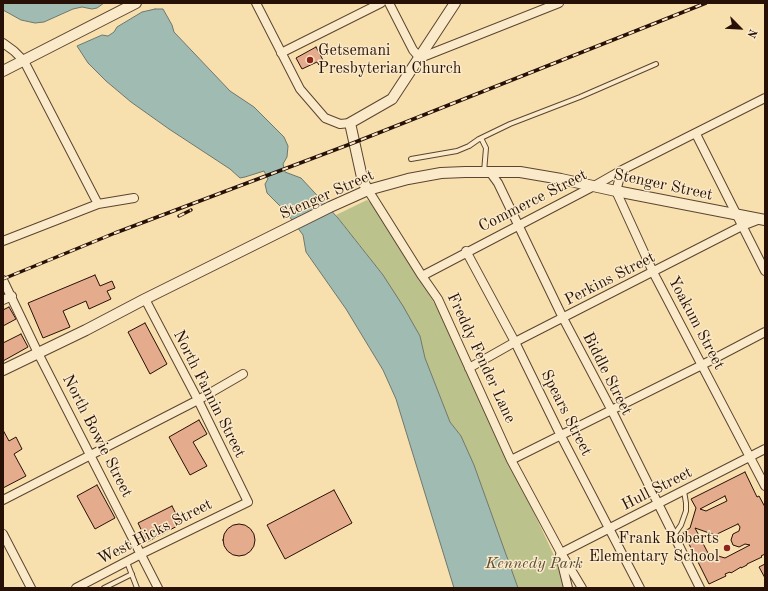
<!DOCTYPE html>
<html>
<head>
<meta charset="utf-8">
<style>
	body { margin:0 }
	#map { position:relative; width:768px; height:591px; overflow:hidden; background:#f7dfae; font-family:"Old Standard TT",serif }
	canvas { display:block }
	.frame { position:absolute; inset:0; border:4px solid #271006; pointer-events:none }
	.north { position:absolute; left:720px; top:8px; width:40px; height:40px; -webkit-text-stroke:3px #faeaca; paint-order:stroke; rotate:114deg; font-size:11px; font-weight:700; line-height:16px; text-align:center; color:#271006 }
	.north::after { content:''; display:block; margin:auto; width:14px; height:18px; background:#271006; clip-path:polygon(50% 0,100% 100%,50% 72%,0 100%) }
</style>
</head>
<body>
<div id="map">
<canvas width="768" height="591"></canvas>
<div class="frame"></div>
<div class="north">N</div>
</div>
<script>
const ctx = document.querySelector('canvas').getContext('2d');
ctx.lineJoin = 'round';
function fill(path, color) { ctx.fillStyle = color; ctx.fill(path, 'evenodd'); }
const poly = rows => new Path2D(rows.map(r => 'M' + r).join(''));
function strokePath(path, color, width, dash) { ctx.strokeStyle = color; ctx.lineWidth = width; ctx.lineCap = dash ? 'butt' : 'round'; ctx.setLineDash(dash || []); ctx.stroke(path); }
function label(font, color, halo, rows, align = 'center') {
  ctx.font = font + ' "Old Standard TT",serif'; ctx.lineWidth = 3; ctx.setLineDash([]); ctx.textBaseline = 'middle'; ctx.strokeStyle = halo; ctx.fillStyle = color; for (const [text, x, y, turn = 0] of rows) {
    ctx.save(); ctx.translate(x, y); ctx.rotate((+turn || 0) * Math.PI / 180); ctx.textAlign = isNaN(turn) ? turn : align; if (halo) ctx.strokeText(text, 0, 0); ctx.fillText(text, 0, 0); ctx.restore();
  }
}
const green = poly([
	[367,200,372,204,440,312,558,564,564,588,518,588,474,465,461,436,450,422,425,358,420,336,383,275,336,215]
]);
const water = poly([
	[3,3,104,3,97,8,92,9,82,7,73,9,44,22,35,23,21,20,3,10,3,3],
	[155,9,163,9,172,25,174,32,230,91,254,107,284,137,288,146,287,157,283,164,285,172,301,178,338,218,383,275,403,306,420,336,425,358,450,422,461,436,474,465,518,588,454,588,396,399,383,370,346,309,306,252,303,235,286,212,267,193,265,184,268,179,264,171,245,177,240,178,230,169,169,129,131,102,106,81,88,63,77,46,102,35,108,36,114,32,117,27,142,12,155,9]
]);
const building = poly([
	[316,47,324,62,319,65,317,62,302,69,296,58,316,47],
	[95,275,100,286,112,281,115,288,107,291,111,299,89,309,86,301,63,311,70,327,43,338,28,303,95,275],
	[9,307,16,319,3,326,3,310,9,307],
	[145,323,167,364,150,374,128,332,145,323],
	[21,334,28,347,3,361,3,343,21,334],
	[199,420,207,434,193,442,207,466,190,475,169,437,199,420],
	[3,430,9,441,16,437,22,449,14,454,26,476,3,488,3,430],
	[745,472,757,497,759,496,765,507,765,554,761,556,762,557,747,564,747,565,741,568,741,567,731,573,730,572,725,574,726,576,709,584,683,532,690,528,696,508,691,499,745,472],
	[725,496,727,501,706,511,700,509,725,496],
	[738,524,740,527,739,531,733,534,731,540,733,545,739,547,745,544,750,545,725,558,708,553,695,528,715,535,738,524],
	[97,485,115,518,95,529,77,496,97,485],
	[334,490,352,523,285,559,267,525,334,490],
	[172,506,181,524,147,542,138,523,172,506],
	'223 540a16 16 0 1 1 32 0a16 16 0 1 1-32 0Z',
	[765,564,765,578,759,567,765,564]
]);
const service = poly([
	[481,138,486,148,484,172],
	[411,159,457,151,469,146,479,139,510,124,580,97,656,64],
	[674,535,681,525,686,511,686,503,684,491],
	[127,562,137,588],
	[104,588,132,574]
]);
const minor = poly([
	[256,3,300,89,325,118,340,124,350,123],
	[389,3,413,50,420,58,559,3],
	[3,43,14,51,24,61,98,204,134,198],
	[281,53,381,3],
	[696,134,765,271],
	[622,170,616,191,653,272,765,486],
	[490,172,498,183,563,318,611,409,700,588],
	[368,190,422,276,438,299,511,460,561,553,582,588],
	[3,241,98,204],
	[466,251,515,342,561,436,640,588],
	[422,276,594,186,622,170,765,98],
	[3,280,38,353,158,588],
	[3,300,12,296],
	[469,368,515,342,742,226,760,219],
	[511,460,702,365,765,332],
	[3,500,198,400,243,374],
	[3,534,31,588],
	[76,588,141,554,248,502,198,400,145,299],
	[568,588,560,555,561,553,765,449]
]);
const tertiary = poly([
	[3,71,136,3],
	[368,190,363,182,350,123,392,99,455,3],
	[3,370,86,330,145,299,330,207,368,190,408,179,441,173,465,172,520,172,561,179,616,191,765,220]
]);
const rail = poly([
	[179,216,191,210],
	[3,279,115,233,353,143,706,3]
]);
const markers = [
	[310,60,4,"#8f2418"],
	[727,548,4,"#8f2418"]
];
const poiNames = [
	["Getsemani",318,51],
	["Presbyterian Church",318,69],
	["Frank Roberts",719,539,"right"],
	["Elementary School",719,557,"right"]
];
const streetNames = [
	["Stenger Street",663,185,12],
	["Stenger Street",327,195,-24],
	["Commerce Street",533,201,-27],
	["Perkins Street",610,279,-27],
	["Yoakum Street",696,323,62],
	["Freddy Fender Lane",481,358,65],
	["Biddle Street",607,374,63],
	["North Fannin Street",209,394,63],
	["Spears Street",566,413,63],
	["North Bowie Street",97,436,63],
	["Hull Street",657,489,-27],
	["West Hicks Street",155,532,-27]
];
const parkNames = [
	["Kennedy Park",534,564]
];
fill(green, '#bcc28b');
fill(water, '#9fbbb2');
strokePath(water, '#6f776d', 1);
fill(building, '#e4ab8d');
strokePath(building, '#271006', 1);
strokePath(service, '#5b4430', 6);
strokePath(minor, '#5b4430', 10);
strokePath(tertiary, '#5b4430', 12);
strokePath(service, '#faeaca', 4);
strokePath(minor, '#faeaca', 8);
strokePath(tertiary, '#faeaca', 10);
strokePath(rail, '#271006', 3.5);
strokePath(rail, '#faeaca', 2, [6]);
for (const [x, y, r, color] of markers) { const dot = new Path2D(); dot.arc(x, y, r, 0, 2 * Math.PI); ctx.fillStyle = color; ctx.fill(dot); strokePath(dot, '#faeaca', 1.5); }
label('16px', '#271006', '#faeaca', poiNames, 'left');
label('16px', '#271006', '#faeaca', streetNames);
label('italic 16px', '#5b4e35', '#faeaca', parkNames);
</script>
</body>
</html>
